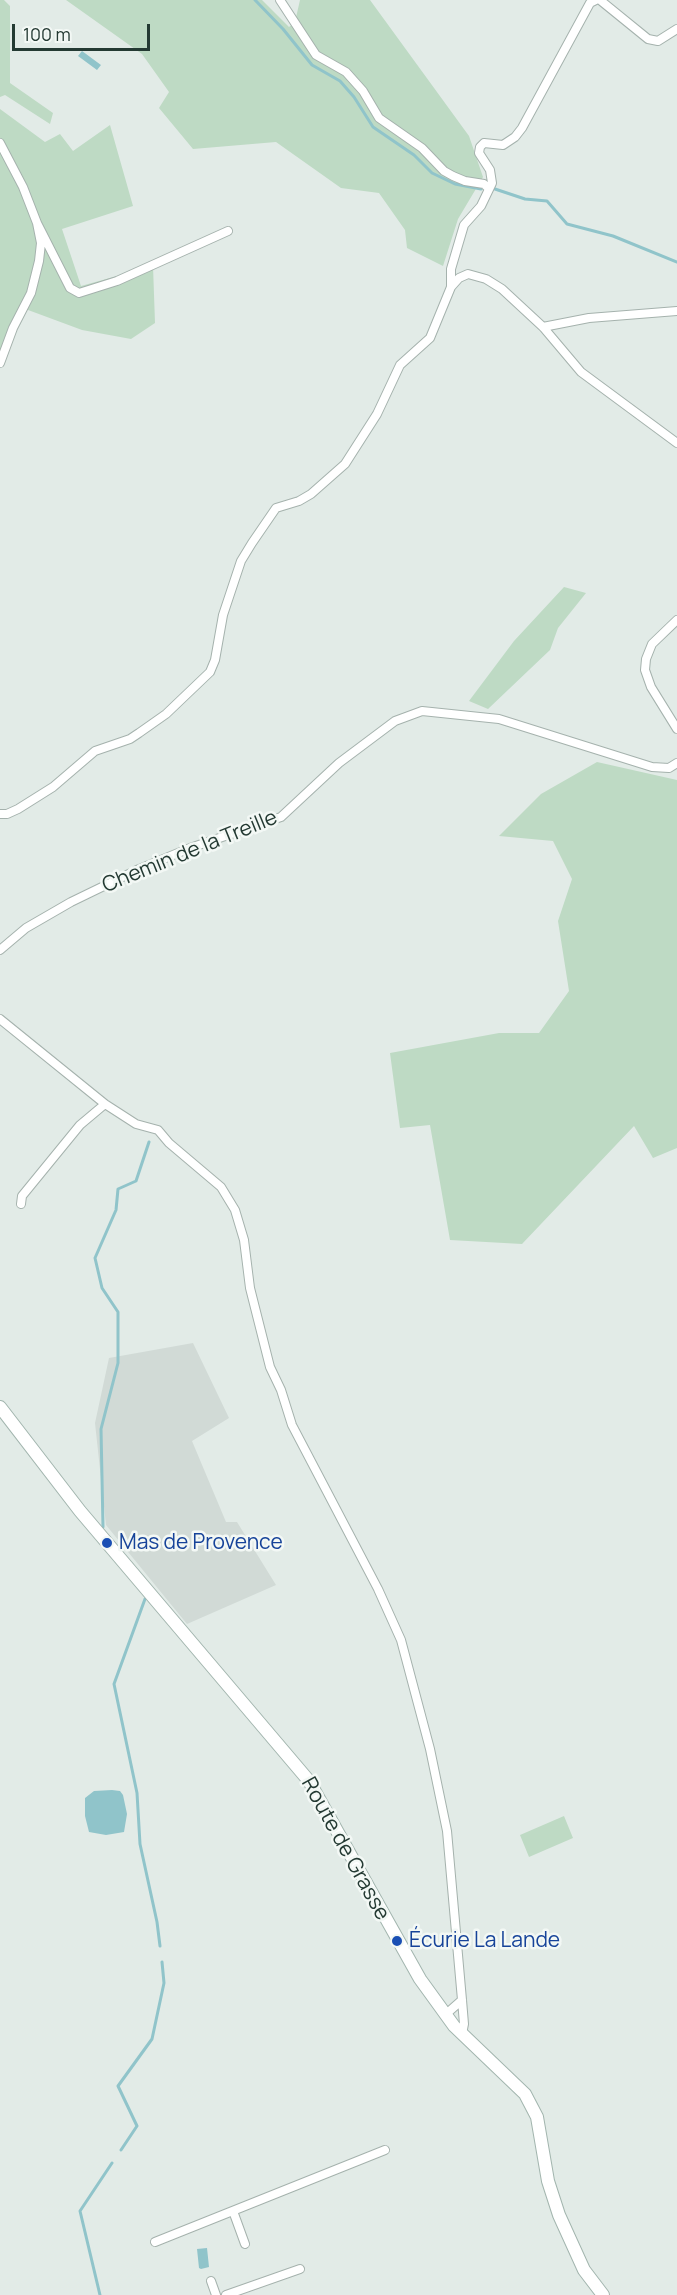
<!DOCTYPE html>
<html>
<head>
<meta charset="utf-8">
<style>
	body { margin:0 }
	#map { position:relative; width:677px; height:2295px; overflow:hidden; background:#e2ebe7; font-family:Manrope,sans-serif }
	canvas { display:block }
	.scale { position:absolute; left:12px; top:24px; width:138px; height:27px; box-sizing:border-box; border:3px solid #243a33; border-top:0; padding-left:8px; font-size:18px; line-height:21px; white-space:nowrap; color:#243a33; -webkit-text-stroke:4px #f3f8f5; paint-order:stroke }
</style>
</head>
<body>
<div id="map">
<canvas width="677" height="2295"></canvas>
<div class="scale">100 m</div>
</div>
<script>
const ctx = document.querySelector('canvas').getContext('2d');
ctx.lineJoin = 'round';
function fill(path, color) { ctx.fillStyle = color; ctx.fill(path, 'evenodd'); }
const poly = rows => new Path2D(rows.map(r => 'M' + r).join(''));
function strokePath(path, color, width, dash) { ctx.strokeStyle = color; ctx.lineWidth = width; ctx.lineCap = dash ? 'butt' : 'round'; ctx.setLineDash(dash || []); ctx.stroke(path); }
function label(font, color, halo, rows, align = 'center') {
  ctx.font = font + ' Manrope,sans-serif'; ctx.lineWidth = 5; ctx.setLineDash([]); ctx.textBaseline = 'middle'; ctx.strokeStyle = halo; ctx.fillStyle = color; for (const [text, x, y, turn = 0] of rows) {
    ctx.save(); ctx.translate(x, y); ctx.rotate((+turn || 0) * Math.PI / 180); ctx.textAlign = isNaN(turn) ? turn : align; if (halo) ctx.strokeText(text, 0, 0); ctx.fillText(text, 0, 0); ctx.restore();
  }
}
const built = poly([
	[193,1343,229,1418,192,1441,226,1522,237,1522,276,1585,187,1624,106,1525,95,1423,109,1358]
]);
const green = poly([
	[0,0,4,0,10,6,10,83,53,113,50,124,5,95,0,97],
	[66,0,262,0,289,27,295,22,300,0,370,0,469,136,483,177,458,219,443,266,407,248,405,230,379,193,341,188,276,142,193,149,159,108,169,92,142,54],
	[0,109,45,142,60,134,73,151,110,125,133,206,62,229,81,286,153,266,155,323,131,339,82,330,20,307,0,351],
	[564,587,586,593,558,628,550,650,488,709,469,701,514,641],
	[597,762,677,780,677,1148,653,1158,634,1126,522,1244,450,1240,430,1125,400,1128,390,1053,499,1033,539,1033,569,991,558,921,572,879,553,841,499,836,541,794],
	[564,1816,573,1838,529,1857,520,1835]
]);
const water = poly([
	[82,51,101,65,97,70,78,56],
	[112,1790,120,1791,123,1795,127,1814,124,1832,106,1835,89,1832,85,1816,85,1798,94,1791],
	[207,2248,209,2267,201,2269,199,2268,197,2249]
]);
const stream = poly([
	[255,0,283,29,312,65,340,81,354,97,373,127,414,155,432,173,455,184,481,189],
	[495,189,525,199,547,201,567,224,613,236,677,262],
	[103,1527,101,1429,118,1363,118,1312,102,1288,95,1258,116,1210,118,1189,136,1181,149,1142],
	[145,1599,114,1684,137,1793,140,1844,157,1922,160,1946],
	[121,2150,137,2126,118,2086,152,2039,164,1983,162,1962],
	[100,2295,80,2211,112,2163]
]);
const street = poly([
	[280,0,316,55,346,72,363,91,379,118,422,148,444,171,453,176,465,181,484,184,488,188],
	[600,0,648,39,658,41,677,29],
	[0,143,23,187,37,223,41,243,39,261,31,293,13,328,0,363],
	[37,223,70,288,79,293,117,281,228,231],
	[451,287,459,278,468,274,486,279,502,289,543,327,581,372,677,443],
	[543,327,589,318,677,311],
	[677,620,652,644,646,659,645,670,651,687,677,729],
	[0,814,7,814,18,809,53,787,95,751,130,739,139,733,166,714,210,672,215,660,223,615,241,561,252,543,276,508,299,501,311,494,345,464,377,414,400,365,430,338,451,287,451,269,464,225,481,206,492,183,490,170,479,153,480,147,484,143,503,145,515,137,522,128,590,3,596,0],
	[0,950,26,928,71,902,139,869,190,848,281,817,339,763,395,721,422,711,499,719,652,767,669,768,677,763],
	[0,1019,105,1104,136,1124,158,1130,169,1143,221,1187,235,1210,244,1240,250,1288,270,1367,281,1390,292,1425,378,1589,401,1640,430,1749,447,1831,462,2000,464,2024,462,2034],
	[21,1204,22,1196,80,1125,105,1104],
	[445,2015,462,2000],
	[233,2211,245,2244],
	[155,2242,385,2150],
	[211,2281,216,2295],
	[226,2295,300,2269]
]);
const secondary = poly([
	[0,1407,80,1511,309,1781,420,1979,454,2026,525,2094,537,2117,548,2181,559,2215,584,2270,603,2295]
]);
const markers = [
	[107,1543,6,"#1a4fb4"],
	[397,1941,6,"#1a4fb4"]
];
const streetNames = [
	["Chemin de la Treille",190,852,-22],
	["Route de Grasse",345,1849,61]
];
const transitNames = [
	["Mas de Provence",119,1543],
	["Écurie La Lande",409,1941]
];
fill(built, '#d1dad6');
fill(green, '#bedac4');
fill(water, '#90c4ca');
strokePath(stream, '#90c4ca', 3);
strokePath(street, '#a5b2ad', 10);
strokePath(secondary, '#a2b5ae', 14);
strokePath(street, '#fff', 8);
strokePath(secondary, '#fff', 12);
for (const [x, y, r, color] of markers) { const dot = new Path2D(); dot.arc(x, y, r, 0, 2 * Math.PI); ctx.fillStyle = color; ctx.fill(dot); strokePath(dot, '#f3f8f5', 2); }
label('21px', '#243a33', '#f3f8f5', streetNames);
label('21px', '#164399', '#f3f8f5', transitNames, 'left');
</script>
</body>
</html>
